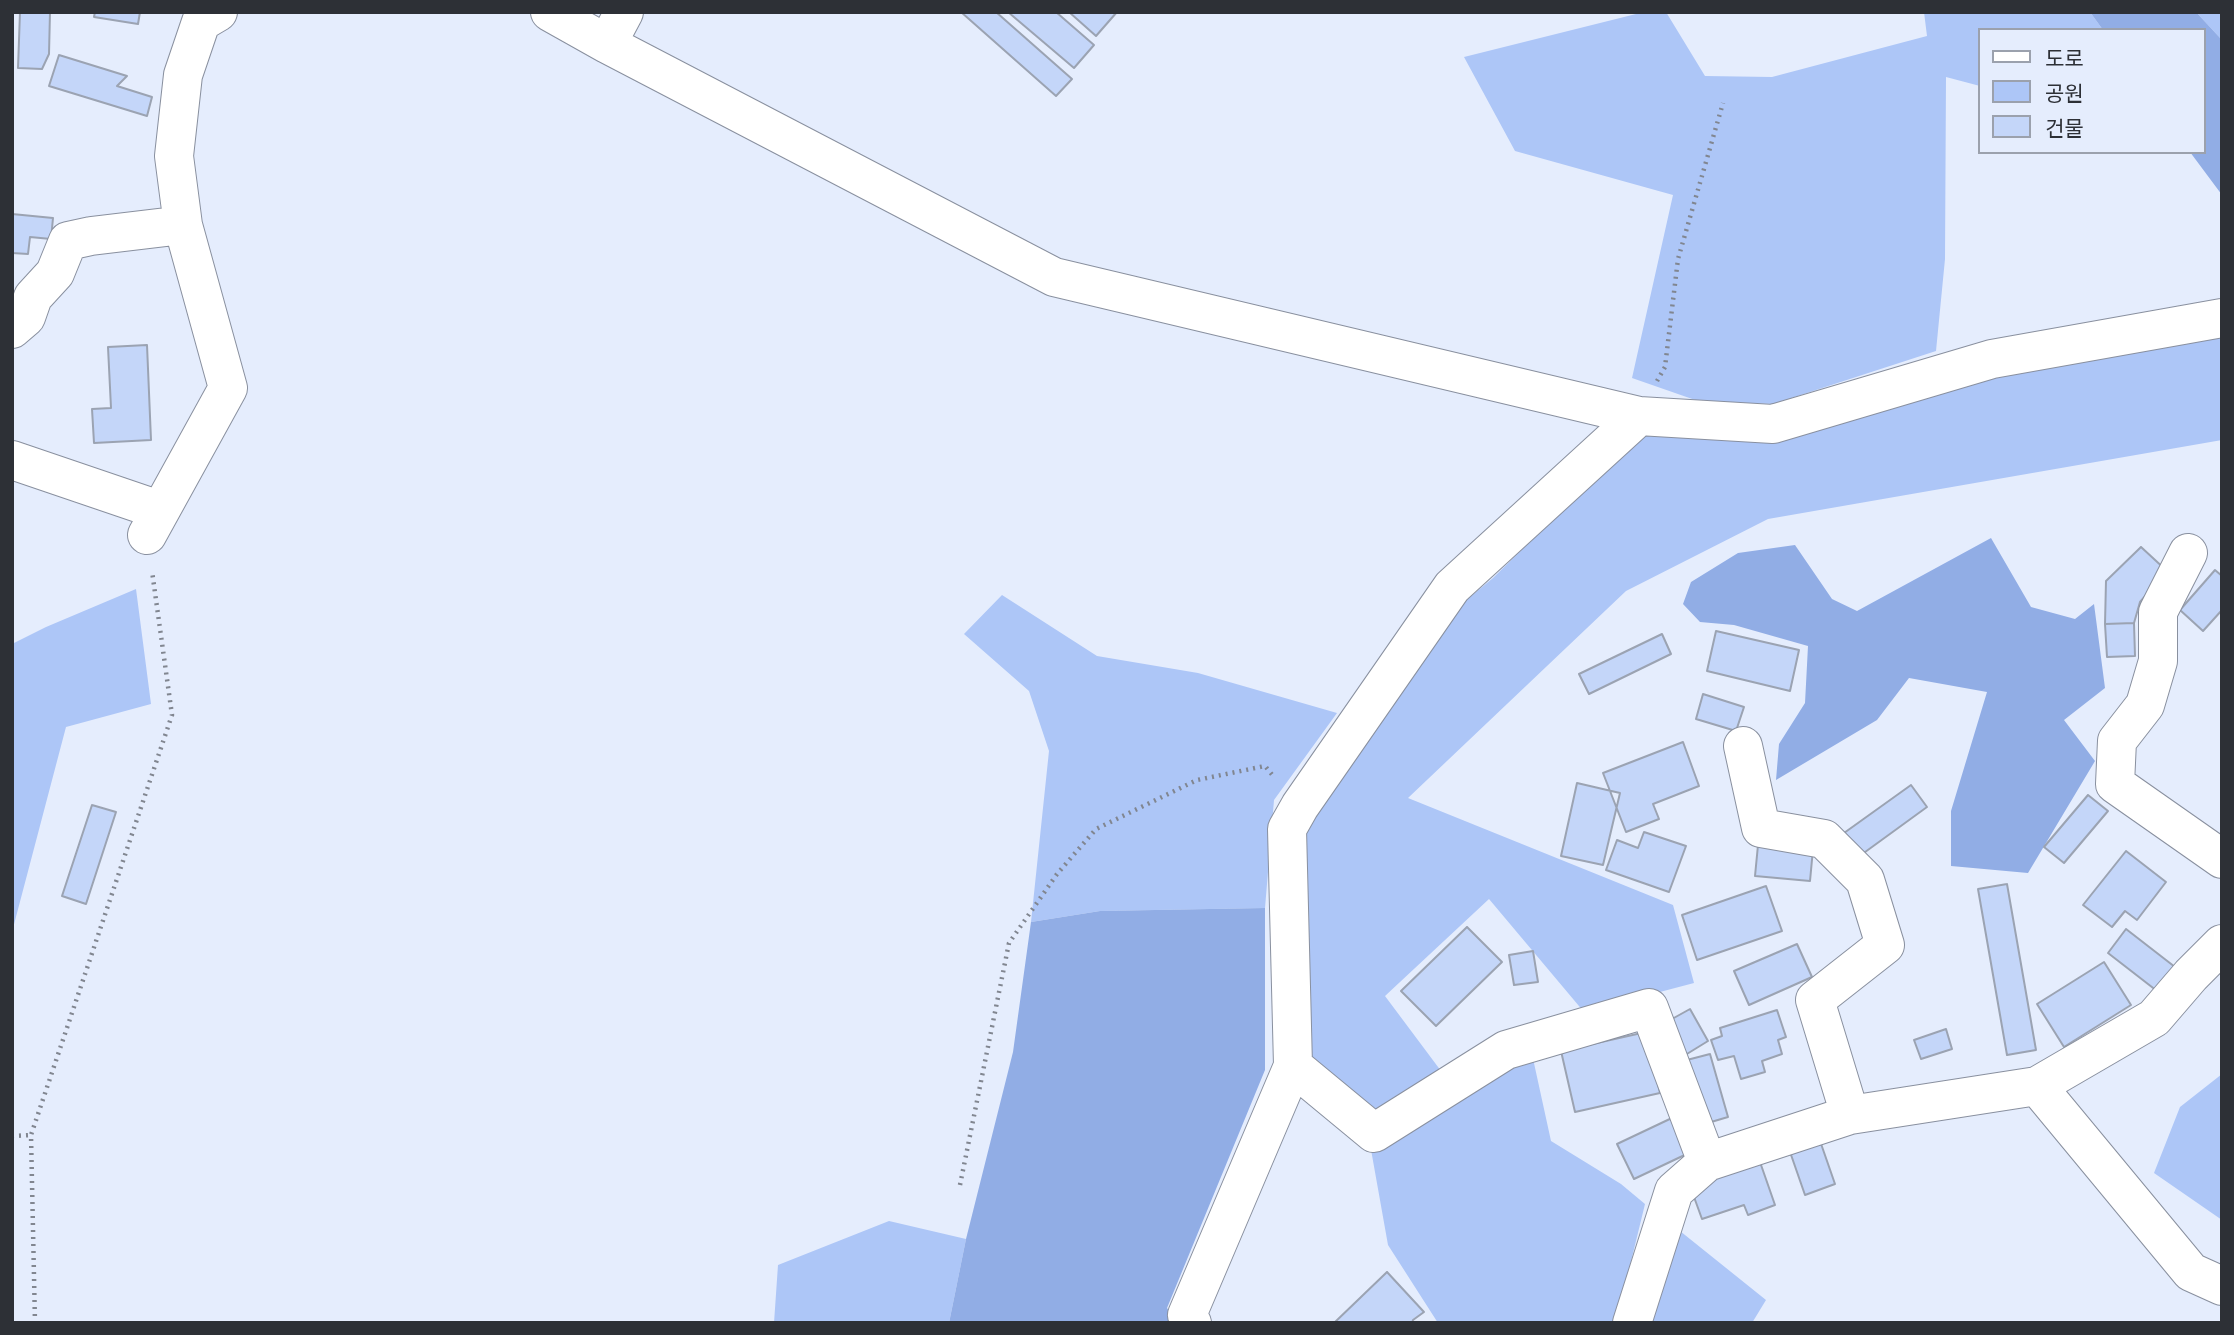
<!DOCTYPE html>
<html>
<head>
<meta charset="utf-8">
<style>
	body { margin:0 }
	#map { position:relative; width:2234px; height:1335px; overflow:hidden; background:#e5edfd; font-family:Raleway,"Noto Sans KR",sans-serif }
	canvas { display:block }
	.frame { position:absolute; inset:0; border:14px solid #2d3036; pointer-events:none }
	.legend { position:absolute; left:1978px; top:28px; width:228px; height:126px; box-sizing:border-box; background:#e5edfd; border:2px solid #9ba1ad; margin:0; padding:9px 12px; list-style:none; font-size:21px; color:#2d3036 }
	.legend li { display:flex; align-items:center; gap:14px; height:35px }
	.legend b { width:35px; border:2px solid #9ba1ad }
</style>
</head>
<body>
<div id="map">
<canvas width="2234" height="1335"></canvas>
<div class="frame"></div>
<ul class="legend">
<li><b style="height:9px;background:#fff"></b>도로</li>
<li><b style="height:19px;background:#adc6f7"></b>공원</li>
<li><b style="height:19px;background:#c4d6f9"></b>건물</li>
</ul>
</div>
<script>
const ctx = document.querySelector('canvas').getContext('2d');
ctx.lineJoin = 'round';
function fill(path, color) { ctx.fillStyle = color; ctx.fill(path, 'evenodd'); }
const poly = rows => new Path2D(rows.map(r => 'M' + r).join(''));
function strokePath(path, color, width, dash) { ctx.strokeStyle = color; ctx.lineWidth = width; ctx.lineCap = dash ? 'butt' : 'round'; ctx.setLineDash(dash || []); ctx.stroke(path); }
const green = poly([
	[1644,12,1666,12,1705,76,1772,77,1927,36,1924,12,2090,12,2103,30,1980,30,1980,86,1946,77,1945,259,1936,351,1773,404,1698,401,1632,378,1673,195,1515,151,1464,57],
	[2196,12,2222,12,2222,40],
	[2222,332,2222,440,1768,519,1626,591,1408,798,1673,905,1694,983,1584,1012,1489,899,1385,996,1444,1075,1377,1118,1308,1056,1304,825,1441,621,1493,578,1645,429],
	[136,589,151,704,66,727,12,932,12,644,46,627],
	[1002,595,1097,656,1198,673,1337,713,1274,800,1265,908,1100,911,1031,922,1049,751,1029,691,964,634],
	[1532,1054,1551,1141,1621,1184,1645,1204,1616,1323,1438,1323,1388,1245,1370,1144],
	[2222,1074,2222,1220,2154,1173,2180,1107],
	[889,1221,966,1239,949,1323,774,1323,778,1265],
	[1675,1227,1766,1300,1752,1323,1651,1323]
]);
const forest = poly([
	[2090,12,2196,12,2222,40,2222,195,2190,152,2204,152,2204,30,2103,30],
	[1991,538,2031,607,2075,619,2094,604,2105,688,2064,720,2095,761,2028,873,1951,866,1951,811,1987,692,1909,678,1877,720,1776,780,1779,744,1805,703,1808,646,1734,625,1700,622,1683,604,1691,582,1738,553,1795,545,1832,599,1857,611],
	[1265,908,1265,1070,1167,1308,1177,1323,949,1323,966,1239,1013,1052,1031,922,1100,911]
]);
const building = poly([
	[20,12,50,12,49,54,42,69,18,68,20,12],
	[95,12,140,12,138,24,94,17,95,12],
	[961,12,996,12,1072,79,1056,96,961,12],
	[1008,12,1056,12,1094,45,1074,68,1008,12],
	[1069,12,1117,12,1096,36,1069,12],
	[59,55,127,76,117,86,152,97,147,116,49,86,59,55],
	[12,214,53,218,51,239,30,237,28,254,12,253,12,214],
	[147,345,151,440,94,443,92,409,111,408,108,347,147,345],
	[2141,547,2167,571,2140,602,2134,623,2105,624,2106,581,2141,547],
	[2215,570,2222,576,2222,610,2203,631,2180,610,2215,570],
	[2134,623,2135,656,2107,657,2105,624,2134,623],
	[1716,631,1799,650,1790,691,1707,671,1716,631],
	[1662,634,1671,654,1589,694,1579,674,1662,634],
	[1703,694,1744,707,1736,731,1696,719,1703,694],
	[1683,742,1699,786,1653,804,1659,819,1626,832,1603,773,1683,742],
	[1577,783,1620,793,1603,865,1561,856,1577,783],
	[1911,785,1927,807,1861,855,1844,833,1911,785],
	[2088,795,2108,811,2064,863,2044,847,2088,795],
	[92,805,116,812,86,904,62,896,92,805],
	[1644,832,1686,846,1669,892,1606,870,1617,840,1638,848,1644,832],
	[1758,845,1813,849,1810,881,1755,876,1758,845],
	[2126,851,2166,882,2137,920,2125,911,2112,927,2083,905,2126,851],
	[2007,884,2036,1050,2007,1055,1978,889,2007,884],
	[1766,886,1782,931,1697,960,1682,915,1766,886],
	[1467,927,1502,962,1436,1026,1401,991,1467,927],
	[2126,929,2175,967,2157,991,2108,953,2126,929],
	[1797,944,1812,977,1749,1005,1734,971,1797,944],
	[1533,951,1538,982,1514,985,1509,955,1533,951],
	[2104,962,2131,1005,2064,1047,2037,1004,2104,962],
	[1690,1009,1708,1041,1682,1057,1663,1024,1690,1009],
	[1777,1010,1786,1037,1778,1040,1782,1054,1762,1061,1765,1072,1741,1079,1734,1056,1718,1060,1711,1040,1722,1036,1720,1028,1777,1010],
	[1946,1029,1952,1049,1921,1059,1914,1040,1946,1029],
	[1646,1032,1660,1093,1575,1112,1561,1051,1646,1032],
	[1710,1054,1728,1117,1701,1125,1683,1061,1710,1054],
	[1674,1117,1691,1152,1634,1179,1617,1144,1674,1117],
	[1819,1138,1835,1184,1805,1195,1789,1149,1819,1138],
	[1760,1162,1775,1205,1748,1215,1744,1205,1702,1219,1690,1186,1760,1162],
	[1387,1272,1424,1312,1413,1320,1412,1323,1334,1323,1387,1272]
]);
const path = poly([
	[1657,381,1665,367,1678,259,1723,103],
	[12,1136,31,1135],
	[960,1185,1009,943,1057,874,1096,829,1197,780,1265,766,1274,777],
	[35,1323,31,1135,172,715,152,571]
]);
const minor = poly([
	[550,12,607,44,1054,277,1639,416,1773,424,1992,359,2222,318],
	[607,44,624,12],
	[12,329,26,317,33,297,55,273,68,241,91,236,183,225],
	[12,460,159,510],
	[147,535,228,388,183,225,174,156,183,75,201,22,218,12],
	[2188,553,2158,612,2158,661,2145,705,2117,741,2115,784,2222,859],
	[1743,746,1761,828,1824,839,1865,880,1885,945,1815,1000,1850,1115],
	[1293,1066,1374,1133,1506,1050,1649,1008,1707,1162,1674,1191,1632,1323],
	[2037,1086,2154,1018,2191,975,2222,944],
	[1707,1162,1850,1115,2037,1086,2191,1272,2222,1286],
	[1192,1323,1187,1315,1293,1066,1287,829,1300,806,1452,587,1639,416]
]);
fill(green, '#adc6f7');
fill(forest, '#91ade5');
fill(building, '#c4d6f9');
strokePath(building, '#9ba3b2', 2);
strokePath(minor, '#89909f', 40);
strokePath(path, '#818690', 4.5, [2, 5]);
strokePath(minor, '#fff', 38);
</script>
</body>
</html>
